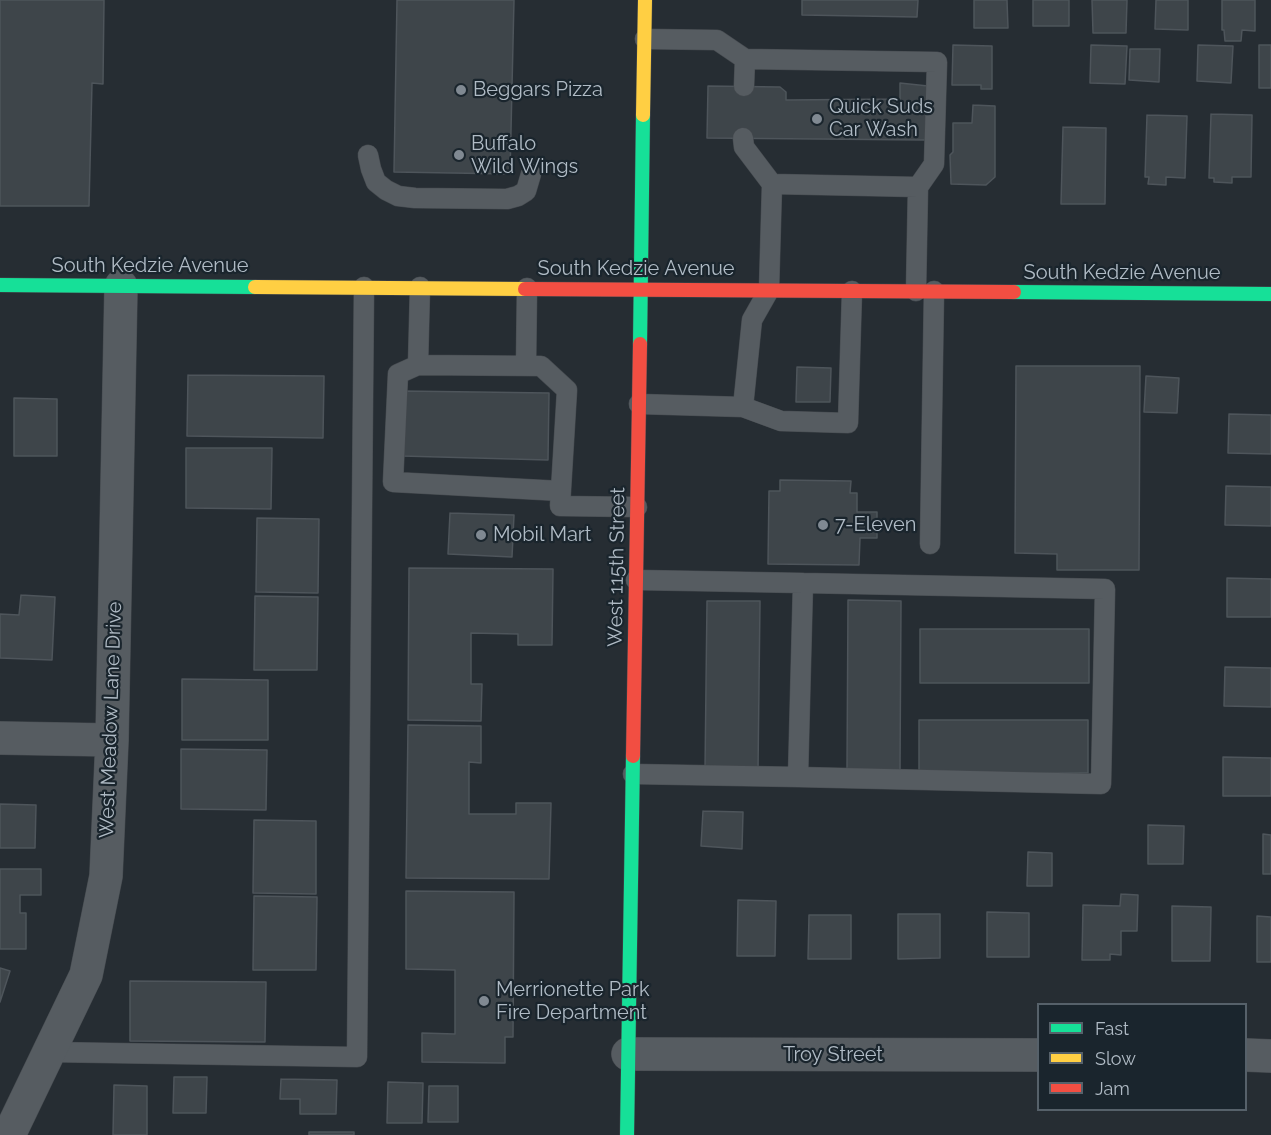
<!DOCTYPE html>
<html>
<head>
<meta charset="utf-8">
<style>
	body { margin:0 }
	#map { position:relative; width:1271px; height:1135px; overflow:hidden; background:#262d33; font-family:Raleway,sans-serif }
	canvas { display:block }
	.legend { position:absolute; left:1037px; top:1003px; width:210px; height:108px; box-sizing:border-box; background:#1a252d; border:2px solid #56616a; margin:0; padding:8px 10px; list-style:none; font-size:18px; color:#b0bbc5 }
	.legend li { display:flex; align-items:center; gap:12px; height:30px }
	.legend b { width:30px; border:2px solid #56616a }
</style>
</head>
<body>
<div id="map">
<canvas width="1271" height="1135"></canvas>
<ul class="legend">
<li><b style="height:8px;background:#16e098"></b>Fast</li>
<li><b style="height:8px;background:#ffcf43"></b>Slow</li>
<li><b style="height:8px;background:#f24e42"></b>Jam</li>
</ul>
</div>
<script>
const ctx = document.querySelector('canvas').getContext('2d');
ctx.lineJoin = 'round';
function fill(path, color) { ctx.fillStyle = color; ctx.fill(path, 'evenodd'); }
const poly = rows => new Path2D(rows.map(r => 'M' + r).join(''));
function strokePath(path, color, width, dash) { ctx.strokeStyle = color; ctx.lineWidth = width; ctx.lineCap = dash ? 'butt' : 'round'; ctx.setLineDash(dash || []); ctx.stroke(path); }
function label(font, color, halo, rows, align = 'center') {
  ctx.font = font + ' Raleway,sans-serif'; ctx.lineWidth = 4.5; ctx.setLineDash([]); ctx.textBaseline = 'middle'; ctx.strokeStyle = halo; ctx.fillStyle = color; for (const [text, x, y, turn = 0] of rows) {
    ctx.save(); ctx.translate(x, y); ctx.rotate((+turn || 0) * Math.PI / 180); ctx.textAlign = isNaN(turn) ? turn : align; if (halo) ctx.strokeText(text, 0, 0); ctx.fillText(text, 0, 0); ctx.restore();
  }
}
const building = poly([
	[0,0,104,0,103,84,92,83,89,206,0,206,0,0],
	[397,0,514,0,510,174,394,172,397,0],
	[802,0,918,0,917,17,802,15,802,0],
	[974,0,1007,0,1008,28,974,28,974,0],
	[1033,0,1069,0,1069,26,1033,26,1033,0],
	[1092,0,1127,0,1126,33,1093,33,1092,0],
	[1156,0,1188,0,1188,30,1155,29,1156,0],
	[1222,0,1255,0,1255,31,1242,30,1241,41,1225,41,1224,30,1222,30,1222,0],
	[953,45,992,46,992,89,981,89,981,85,952,85,953,45],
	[1091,45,1127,46,1125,84,1090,83,1091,45],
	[1198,45,1233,46,1231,83,1197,81,1198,45],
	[1259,45,1271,45,1271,88,1259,88,1259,45],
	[1130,49,1160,49,1159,82,1129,80,1130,49],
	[900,83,928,86,926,140,707,138,708,86,780,87,786,92,786,100,900,99,900,83],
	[973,105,995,106,995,177,986,185,951,184,950,155,953,152,953,123,972,123,973,105],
	[1211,114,1252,115,1251,177,1232,177,1232,183,1214,182,1214,178,1209,178,1211,114],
	[1147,115,1187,116,1185,178,1166,177,1166,185,1148,184,1149,177,1145,177,1147,115],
	[1063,127,1106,128,1105,204,1061,204,1063,127],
	[1016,366,1140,366,1139,570,1057,570,1057,554,1015,553,1016,366],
	[797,367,831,368,830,402,796,402,797,367],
	[188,375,324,376,323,438,187,436,188,375],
	[1146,376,1179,378,1177,413,1144,412,1146,376],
	[403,391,549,393,548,460,402,456,403,391],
	[14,398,57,399,57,456,14,456,14,398],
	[1229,414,1271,415,1271,454,1228,453,1229,414],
	[186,448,272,448,271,509,186,508,186,448],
	[780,480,851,481,850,493,857,493,857,512,877,512,877,538,860,538,859,565,768,564,769,491,780,491,780,480],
	[1226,486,1271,487,1271,526,1225,525,1226,486],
	[450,513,514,515,512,557,448,554,450,513],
	[257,518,319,519,318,593,256,592,257,518],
	[409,568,553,569,552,645,518,645,518,634,471,633,471,684,482,684,481,721,408,720,409,568],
	[1227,578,1271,579,1271,617,1227,617,1227,578],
	[21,595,55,597,52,660,0,658,0,614,19,615,21,595],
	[255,596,318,597,317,670,254,670,255,596],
	[848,600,901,601,900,770,847,770,848,600],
	[707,601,760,601,758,771,705,770,707,601],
	[920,629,1089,629,1089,683,920,683,920,629],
	[1225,667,1271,668,1271,707,1224,706,1225,667],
	[182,679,268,680,268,740,182,740,182,679],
	[919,720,1088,720,1088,773,919,773,919,720],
	[408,725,481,726,481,763,469,762,469,814,516,814,516,803,551,803,549,879,406,878,408,725],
	[181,749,267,750,266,810,181,809,181,749],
	[1223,757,1271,758,1271,796,1223,796,1223,757],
	[0,804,36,805,35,848,0,848,0,804],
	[703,811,743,812,742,849,701,846,703,811],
	[254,820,316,821,316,894,253,893,254,820],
	[1148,825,1184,826,1183,864,1148,864,1148,825],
	[1263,834,1271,835,1271,874,1263,874,1263,834],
	[1028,852,1052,853,1052,886,1027,886,1028,852],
	[0,869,41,869,41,895,20,895,20,913,26,913,26,949,0,949,0,869],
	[406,891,514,892,513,1037,505,1037,505,1063,422,1062,422,1033,455,1034,455,970,406,969,406,891],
	[1121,894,1138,895,1137,931,1121,931,1121,955,1110,954,1110,960,1082,960,1083,905,1120,906,1121,894],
	[254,896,317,897,316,970,253,970,254,896],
	[738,900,776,901,775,956,737,956,738,900],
	[1172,906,1211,907,1210,961,1172,961,1172,906],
	[987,912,1029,913,1029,957,987,957,987,912],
	[898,914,940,914,940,958,898,959,898,914],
	[809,915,851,915,851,959,808,959,809,915],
	[1257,916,1271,917,1271,962,1257,962,1257,916],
	[0,968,10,971,0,1002,0,968],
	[130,981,266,982,265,1042,130,1041,130,981],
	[174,1077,207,1077,206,1113,173,1113,174,1077],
	[281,1079,337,1080,336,1114,300,1114,300,1099,280,1099,281,1079],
	[388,1082,423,1083,422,1123,387,1123,388,1082],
	[114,1085,147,1086,147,1135,113,1135,114,1085],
	[429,1086,458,1086,458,1122,428,1122,429,1086],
	[309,1132,354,1132,354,1135,309,1135,309,1132]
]);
const lane = poly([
	[645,39,717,40,745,59,937,62,934,164,918,187,916,291],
	[744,86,745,59],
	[368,155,371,169,376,182,386,190,398,196,415,198,507,199,518,196,526,191,531,174],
	[772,184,918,187],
	[420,287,418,365,541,366,567,390,560,506,637,507],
	[418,365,398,374,393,482,561,491],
	[526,366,527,288],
	[639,404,743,407,781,421,848,423,852,291],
	[743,407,752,320,769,290,772,184,744,147,743,138],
	[930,544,934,291],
	[636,580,694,581,803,583,1105,589,1101,784,798,777,803,583],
	[633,774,798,777],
	[49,1052,357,1057,364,287]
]);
const street = poly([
	[0,738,112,740],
	[628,1054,1038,1055],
	[1246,1055,1271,1056],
	[9,1135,86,975,106,876,112,740,121,286]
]);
const fast = poly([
	[0,285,255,287],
	[1014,292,1271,294],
	[640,344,643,115],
	[627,1135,633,756]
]);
const slow = poly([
	[643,115,645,0],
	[255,287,525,289]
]);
const jam = poly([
	[525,289,1014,292],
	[633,756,640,344]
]);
const markers = [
	[461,90,6,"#808992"],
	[817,119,6,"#808992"],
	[459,155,6,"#808992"],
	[823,525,6,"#808992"],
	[481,535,6,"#808992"],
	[484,1001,6,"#808992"]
];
const poiNames = [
	["Beggars Pizza",473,90],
	["Quick Suds",829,107],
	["Car Wash",829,130],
	["Buffalo",471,144],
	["Wild Wings",471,167],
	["7-Eleven",835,525],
	["Mobil Mart",493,535],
	["Merrionette Park",496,990],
	["Fire Department",496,1013]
];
const streetNames = [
	["South Kedzie Avenue",150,266],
	["South Kedzie Avenue",636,269],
	["South Kedzie Avenue",1122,273],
	["West 115th Street",617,567,-89],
	["West Meadow Lane Drive",111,720,-88],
	["Troy Street",833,1055]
];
fill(building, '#3e454a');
strokePath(building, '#4e555b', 1.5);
strokePath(lane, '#44494e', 21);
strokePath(street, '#44494e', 34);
strokePath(fast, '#44494e', 15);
strokePath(slow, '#44494e', 15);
strokePath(jam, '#44494e', 15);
strokePath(lane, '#565c61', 20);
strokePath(street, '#565c61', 33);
strokePath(fast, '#16e098', 14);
strokePath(slow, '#ffcf43', 14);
strokePath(jam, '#f24e42', 14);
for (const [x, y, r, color] of markers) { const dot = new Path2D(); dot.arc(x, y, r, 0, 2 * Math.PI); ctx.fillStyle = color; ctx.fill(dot); strokePath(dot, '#1a252d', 2); }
label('20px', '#b0bbc5', '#1a252d', poiNames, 'left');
label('20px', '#b0bbc5', '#1a252d', streetNames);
</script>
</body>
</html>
